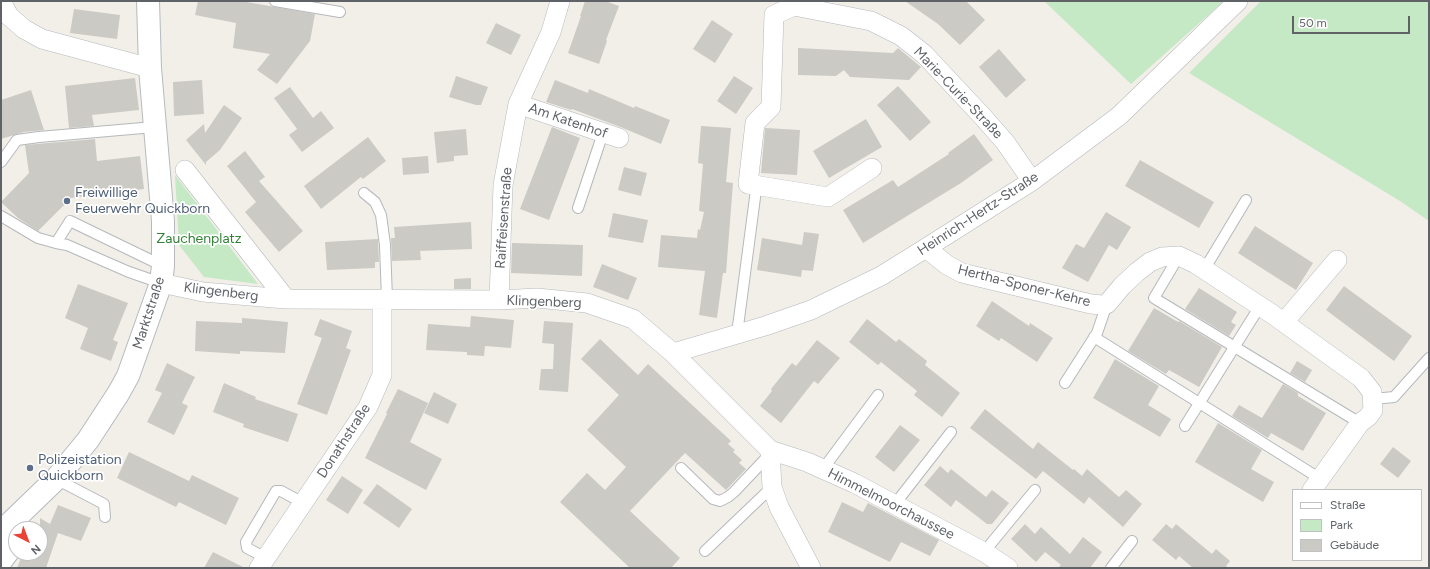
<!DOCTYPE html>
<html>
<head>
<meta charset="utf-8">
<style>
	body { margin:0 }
	#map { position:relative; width:1430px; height:569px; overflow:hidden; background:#f1efe8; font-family:Figtree,sans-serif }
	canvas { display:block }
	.frame { position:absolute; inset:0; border:2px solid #5f6368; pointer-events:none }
	.legend { position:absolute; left:1292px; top:489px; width:130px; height:72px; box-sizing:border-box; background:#fff; border:1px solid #bfc1c3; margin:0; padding:5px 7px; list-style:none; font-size:12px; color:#5f6368 }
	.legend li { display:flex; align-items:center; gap:8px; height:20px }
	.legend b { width:20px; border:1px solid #bfc1c3 }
	.north { position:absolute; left:8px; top:521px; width:40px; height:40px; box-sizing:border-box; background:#fff; border:1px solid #bfc1c3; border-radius:50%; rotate:138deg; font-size:11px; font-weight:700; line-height:16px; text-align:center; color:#5f6368 }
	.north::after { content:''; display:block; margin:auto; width:14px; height:18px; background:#ea4335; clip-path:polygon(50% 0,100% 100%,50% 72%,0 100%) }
	.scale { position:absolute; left:1292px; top:16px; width:118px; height:18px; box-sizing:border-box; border:2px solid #5f6368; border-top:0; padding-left:5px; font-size:12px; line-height:14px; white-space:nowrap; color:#5f6368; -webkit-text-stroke:3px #fff; paint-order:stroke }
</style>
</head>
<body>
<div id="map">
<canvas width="1430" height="569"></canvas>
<div class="frame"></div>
<ul class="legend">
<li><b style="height:5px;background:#fff"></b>Straße</li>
<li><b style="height:11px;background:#c5e8c5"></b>Park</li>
<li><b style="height:11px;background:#cccac5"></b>Gebäude</li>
</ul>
<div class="north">N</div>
<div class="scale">50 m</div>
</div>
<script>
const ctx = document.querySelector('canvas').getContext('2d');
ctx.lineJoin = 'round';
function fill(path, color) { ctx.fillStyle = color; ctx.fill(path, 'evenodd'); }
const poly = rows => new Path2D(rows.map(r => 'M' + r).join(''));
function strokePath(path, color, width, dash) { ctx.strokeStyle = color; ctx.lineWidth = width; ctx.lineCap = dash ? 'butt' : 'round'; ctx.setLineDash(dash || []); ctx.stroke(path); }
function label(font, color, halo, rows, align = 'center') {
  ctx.font = font + ' Figtree,sans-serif'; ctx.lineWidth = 3.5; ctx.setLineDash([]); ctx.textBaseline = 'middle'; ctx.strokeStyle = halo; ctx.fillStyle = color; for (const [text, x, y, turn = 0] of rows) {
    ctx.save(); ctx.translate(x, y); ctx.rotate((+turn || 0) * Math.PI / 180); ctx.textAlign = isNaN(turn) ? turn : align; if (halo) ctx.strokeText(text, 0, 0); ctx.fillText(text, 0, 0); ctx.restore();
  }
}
const green = poly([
	[1044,1,1224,1,1131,84],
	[1261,1,1429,1,1429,221,1400,201,1189,73],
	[175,175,258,284,204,277,179,245]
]);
const building = poly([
	[198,1,241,1,315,14,310,41,277,84,257,70,270,54,233,48,236,23,195,15],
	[585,1,605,1,619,6,606,40,607,41,599,64,568,53,581,16,580,16],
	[905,1,966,1,985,20,960,45,938,24],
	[74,9,120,15,117,39,70,33],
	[712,20,733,34,715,63,693,49],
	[496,23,521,35,511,55,486,43],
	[798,48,893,53,898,48,921,67,909,80,850,77,844,70,836,76,798,75],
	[999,49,1026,80,1006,98,979,67],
	[456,76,488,87,481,105,476,105,449,97],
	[734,76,753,88,736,114,717,101],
	[135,78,139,110,92,115,94,126,69,128,65,86],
	[202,80,204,114,174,116,173,82],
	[555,80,588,93,589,89,634,108,635,106,670,120,661,144,623,128,572,109,571,110,546,102],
	[898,86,931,122,910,141,877,105],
	[290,87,313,118,321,111,334,128,302,152,289,135,297,129,274,98],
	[31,90,44,130,24,132,1,139,1,100],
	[224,105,242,118,220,150,206,162,206,165,186,140,204,124,205,133],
	[866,119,882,147,829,178,813,151],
	[701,126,731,128,726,182,733,183,726,273,723,273,717,318,699,315,705,271,658,267,661,235,697,238,698,229,700,230,704,212,699,211,703,164,698,163],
	[552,127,580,138,549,220,520,209],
	[765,128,800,130,797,175,761,173],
	[466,129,468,155,454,156,454,161,437,163,434,132],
	[974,134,993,160,961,183,863,243,843,210,893,180,898,187,949,154,948,153],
	[368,137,386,161,363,179,361,177,321,209,304,186],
	[95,139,97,161,140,156,144,189,71,198,38,231,18,218,1,202,29,173,25,145],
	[245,151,265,177,259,181,303,231,279,252,245,212,256,202,227,166],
	[428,156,429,173,403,175,402,158],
	[1140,160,1214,202,1199,228,1125,186],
	[624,167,647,173,641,196,618,190],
	[1106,212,1131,227,1117,250,1109,245,1088,282,1062,268,1076,244,1084,248],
	[613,213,648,220,643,243,608,237],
	[471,222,472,249,420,251,421,260,392,261,391,238,395,238,394,227],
	[1255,226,1313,263,1296,290,1238,253],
	[804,232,819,234,813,271,802,270,801,277,757,270,762,238,802,245],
	[378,239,379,262,375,262,375,268,327,270,325,242],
	[512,243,583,245,582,276,511,273],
	[602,264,637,278,628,300,593,287],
	[471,278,471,289,454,289,454,279],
	[78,284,128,303,113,340,118,342,111,361,80,349,88,328,65,318],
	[1344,286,1412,336,1394,361,1326,310],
	[1199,288,1237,312,1231,322,1236,325,1229,336,1185,309],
	[992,301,1029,326,1030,323,1053,338,1037,362,1001,338,999,341,976,326],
	[1154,308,1178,322,1179,321,1222,347,1199,387,1169,370,1166,374,1128,351],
	[471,316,514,320,511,348,485,346,484,356,467,355,467,352,426,350,428,324,470,327],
	[242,318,288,322,285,353,240,351,240,354,195,351,196,321,242,323],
	[320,319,352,331,346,348,351,350,327,415,297,404,322,338,314,335],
	[867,319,896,342,899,339,927,361,925,365,960,393,942,417,914,395,917,391,881,362,878,365,849,342],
	[544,321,573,323,568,392,539,390,541,369,553,369,554,344,542,343],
	[600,339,638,375,648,364,731,441,728,444,735,450,733,452,742,460,739,463,746,469,726,490,685,453,630,511,680,558,671,568,630,568,560,502,587,473,605,490,626,467,587,430,619,395,581,359],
	[817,340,840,358,818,384,814,381,781,423,760,406,772,391,771,389,792,363,796,366],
	[1115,359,1159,386,1148,405,1171,419,1160,437,1093,398],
	[1297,361,1312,370,1305,382,1290,373],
	[167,363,195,377,182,403,188,406,174,435,147,422,162,393,155,390],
	[224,383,256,397,255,399,298,414,288,442,243,427,244,424,213,412],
	[1283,384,1298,393,1298,396,1326,413,1303,451,1271,433,1268,438,1232,416,1239,405,1262,418],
	[398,389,428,403,410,442,442,459,426,490,365,458,387,414,386,413],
	[434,392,457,404,448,424,424,413],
	[985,409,1033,449,1038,442,1073,470,1074,469,1082,476,1087,469,1119,497,1126,490,1142,504,1123,527,1089,497,1084,504,1043,471,1036,479,970,428],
	[1218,423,1262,450,1251,469,1274,482,1263,502,1195,462],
	[900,425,920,440,894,472,875,457],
	[1393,447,1411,461,1398,478,1380,464],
	[129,452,189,481,192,475,239,498,226,525,179,502,176,507,117,478],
	[940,466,948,473,951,469,986,497,992,490,1009,503,992,524,987,524,956,500,951,507,924,485],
	[342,476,363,490,348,514,326,500],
	[377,484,412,509,399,528,363,503],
	[842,502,863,512,868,503,939,540,930,556,901,542,890,562,828,532],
	[58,505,91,518,81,541,58,533,46,568,17,568,23,553,40,553,40,518,50,524],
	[1025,524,1035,534,1041,527,1070,554,1083,537,1102,552,1090,568,1058,568,1061,565,1045,552,1036,562,1011,539],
	[1166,524,1172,529,1176,524,1212,554,1216,549,1230,561,1226,566,1228,568,1193,568,1179,556,1176,560,1152,540],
	[213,552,245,568,204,568]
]);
const service = poly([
	[275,1,340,12],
	[1,162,17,140,39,137,154,127],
	[364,193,375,202,381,215,385,245,387,299],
	[578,208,603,133],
	[1,216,38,238,56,243,70,221,163,266],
	[56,243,67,245,129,272,161,283],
	[1179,256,1154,298,1360,423],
	[1204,270,1246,200],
	[737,334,756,190],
	[1094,337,1319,478],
	[1065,383,1097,333,1107,304],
	[1373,399,1394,397,1429,358],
	[1185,426,1260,306],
	[681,468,713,499,720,501,728,497,734,492,770,454],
	[823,469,878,395],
	[56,479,104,504,105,517],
	[895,504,951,432],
	[705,551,772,487],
	[984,552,1035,490],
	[266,558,247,548,246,542,276,491,281,491,303,503],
	[1111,568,1132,541]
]);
const minor = poly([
	[1,1,9,16,24,29,42,39,150,68],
	[518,104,619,138],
	[872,168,828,197,748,184,755,123,771,107,774,15,794,6,871,21,901,36,924,54,983,117,1005,142,1032,181],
	[185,170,286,299],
	[926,248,947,265,962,273,1091,304,1102,305,1107,304,1122,286,1137,272,1150,262,1162,257,1179,256,1196,264,1272,314,1361,378,1372,392,1373,410,1368,417,1360,423,1312,490],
	[161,283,203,292,286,299,499,300,537,298,587,303,633,319,673,353,770,450,772,487,779,507,811,568],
	[499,300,503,185,518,104,551,32,560,1],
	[1284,322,1337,260],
	[673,353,765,326,811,310,881,276,926,248,1032,181,1119,116,1238,1],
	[770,450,807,462,854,483,984,552,1008,568],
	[259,568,368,407,382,375,382,299]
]);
const secondary = poly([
	[1,532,56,479,88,440,118,394,128,376,161,283,163,266,163,221,150,68,148,1],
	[1,561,16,541]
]);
const markers = [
	[67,201,4,"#5c6f8a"],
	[30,468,4,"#5c6f8a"]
];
const streetNames = [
	["Marie-Curie-Straße",958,93,46],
	["Am Katenhof",568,121,19],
	["Heinrich-Hertz-Straße",978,214,-33],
	["Raiffeisenstraße",504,218,-86],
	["Hertha-Sponer-Kehre",1024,286,14],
	["Klingenberg",221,292,7],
	["Klingenberg",544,302,2],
	["Marktstraße",149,313,-72],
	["Donathstraße",344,441,-57],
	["Himmelmoorchaussee",891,504,27]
];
const serviceNames = [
	["Freiwillige",75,193],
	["Feuerwehr Quickborn",75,209],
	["Polizeistation",38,460],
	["Quickborn",38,476]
];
const parkNames = [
	["Zauchenplatz",199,239]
];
fill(green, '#c5e8c5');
fill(building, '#cccac5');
strokePath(service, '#b5b8bc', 12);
strokePath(minor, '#b5b8bc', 20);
strokePath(secondary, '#b6babf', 24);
strokePath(service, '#fff', 10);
strokePath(minor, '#fff', 19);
strokePath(secondary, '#fff', 22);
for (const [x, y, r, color] of markers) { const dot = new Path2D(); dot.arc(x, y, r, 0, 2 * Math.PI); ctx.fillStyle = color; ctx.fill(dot); strokePath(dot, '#fff', 1.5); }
label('14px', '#5f6368', '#fff', streetNames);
label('14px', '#4e5e75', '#fff', serviceNames, 'left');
label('14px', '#348238', '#fff', parkNames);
</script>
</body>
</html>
